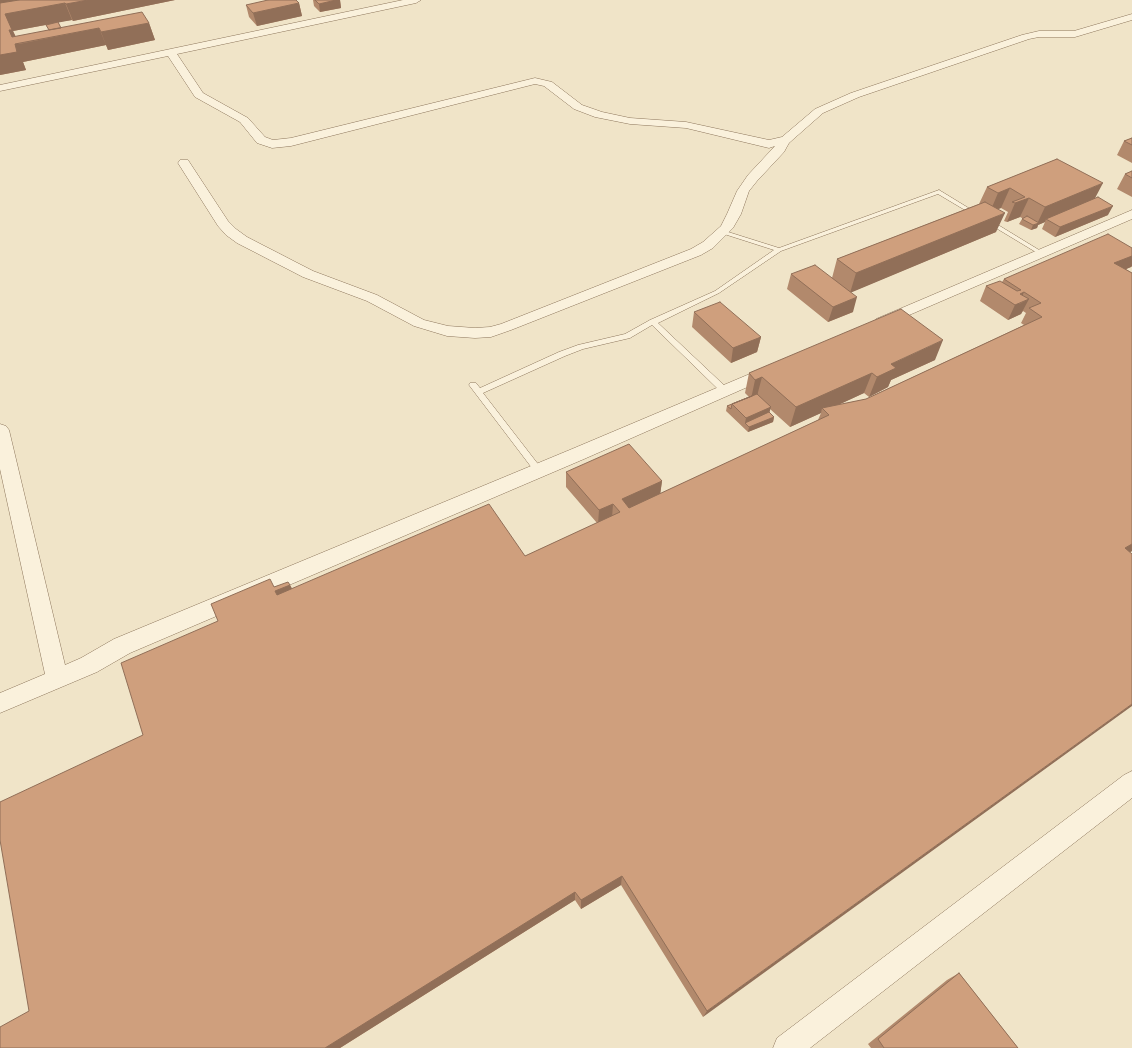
<!DOCTYPE html>
<html>
<head>
<meta charset="utf-8">
<style>
	body { margin:0 }
	canvas { display:block; background:#f0e4c8 }
</style>
</head>
<body>
<canvas width="1132" height="1048"></canvas>
<script>
const ctx = document.querySelector('canvas').getContext('2d');
ctx.lineJoin = 'round';
const poly = rows => new Path2D(rows.map(r => 'M' + r).join(''));
function strokePath(path, color, width, dash) { ctx.strokeStyle = color; ctx.lineWidth = width; ctx.lineCap = dash ? 'butt' : 'round'; ctx.setLineDash(dash || []); ctx.stroke(path); }
function fill(path, color) { ctx.fillStyle = color; ctx.fill(path, 'evenodd'); }
const lane = poly([
	[939,190,980,215,975,216,938,194,781,251,719,293,658,323,727,388,728,390,727,392,721,392,652,325,630,338,583,349,565,356,483,393,541,468,542,470,541,472,535,472,469,385,470,383,476,383,480,388,559,352,578,345,625,334,650,320,715,291,774,250,721,233,721,231,725,231,779,248,939,190],
	[986,220,990,220,1044,253,1041,255,1039,254,986,222,986,220]
]);
const street = poly([
	[403,0,421,0,416,3,177,54,203,93,248,118,265,137,273,140,291,138,535,78,552,82,582,105,602,112,630,118,686,122,769,140,782,137,815,109,851,93,1022,35,1039,31,1074,31,1132,14,1132,20,1075,37,1039,37,1029,39,859,97,823,113,789,143,784,152,757,181,749,191,741,214,733,228,713,248,701,255,511,330,491,337,475,338,447,336,414,326,367,301,303,277,237,243,226,235,218,226,178,163,180,160,188,160,228,221,236,229,247,237,313,271,377,295,424,320,448,326,475,328,490,327,501,324,691,249,703,242,721,226,727,214,737,191,748,175,775,146,769,148,686,128,630,124,595,117,574,109,544,86,535,84,291,146,272,148,257,143,240,122,195,97,168,56,0,91,0,85,403,0],
	[1132,210,1132,219,886,325,881,327,876,325,873,322,876,319,1132,210],
	[771,365,777,366,779,370,777,374,584,459,130,653,97,672,0,713,0,693,45,674,0,469,0,424,6,426,9,430,65,665,81,658,114,639,572,449,771,365],
	[1132,771,1132,798,810,1048,773,1048,777,1038,1124,775,1132,771]
]);
const wall = poly([
	[0,0,175,0,73,21,72,20,58,22,61,28,149,23,155,40,108,50,106,45,23,62,26,70,0,75],
	[51,24,46,25,49,30,16,37,13,31],
	[313,0,340,0,341,8,320,12,314,6],
	[299,3,302,16,257,26,249,17,246,5],
	[1132,138,1132,163,1117,155,1124,141],
	[1057,159,1095,198,1108,215,1055,237,1042,229,1045,222,1038,225,1037,228,1031,230,1019,224,1022,219,1022,218,1020,217,1007,222,1004,221,1008,212,1001,208,998,209,996,232,851,292,853,312,828,322,787,289,791,274,832,278,837,259,979,204,987,187],
	[1132,171,1132,197,1117,189,1125,174],
	[1132,248,1132,266,1131,267,1126,269,1132,273,1132,551,1130,552,703,1017,621,885,581,909,575,900,340,1048,0,1048,29,1011,143,735,218,621,274,587,290,585,292,589,525,556,597,523,566,487,566,472,662,481,660,494,818,420,821,413,790,427,770,409,769,412,774,417,773,422,748,432,726,411,727,406,749,397,745,393,749,373,935,360,891,380,888,387,869,397,864,393,838,405,866,399,1024,325,1021,323,1026,313,1023,311,1021,314,1008,320,980,301,986,286,1002,282,1004,279],
	[694,312,761,337,757,352,731,363,692,327],
	[959,973,1018,1048,871,1048,868,1044,947,980]
]);
const shadedWall = poly([
	[0,0,65,0,0,12],
	[88,0,175,0,73,21,66,4],
	[336,0,340,0,341,8,320,12,319,4],
	[65,3,72,20,13,31,19,44,99,28,106,45,23,62,26,70,0,75,0,55,9,30,5,14],
	[299,3,302,16,257,26,253,13],
	[149,23,155,40,108,50,101,32],
	[1103,183,1093,202,1046,219,1045,222,1038,225,1037,228,1031,230,1033,225,1037,224,1045,207],
	[1010,188,1001,208,990,212,998,193],
	[1029,198,1020,217,1007,222,1015,203],
	[1113,206,1108,215,1055,237,1060,227],
	[1005,213,996,232,850,293,856,273],
	[1132,256,1132,266,1131,267,1105,278,1114,263],
	[1024,292,1019,304,1029,299,1021,314,1008,320,1020,294],
	[857,297,853,312,828,322,833,307],
	[761,337,757,352,731,363,733,348],
	[943,340,935,360,891,380,888,387,869,397,877,377,891,364],
	[872,373,864,393,825,411,822,408,821,413,790,427,796,407],
	[762,377,757,396,751,399,755,380],
	[771,407,768,417,745,423,746,418],
	[774,417,773,422,748,432,749,427],
	[662,481,660,496,621,513,622,499],
	[613,504,612,518,598,524,599,510],
	[1132,544,1132,551,1113,563,1125,548],
	[290,585,297,598,277,595,275,591],
	[1132,704,1132,706,703,1017,707,1011],
	[622,876,621,885,581,909,581,900],
	[575,892,575,900,340,1048,325,1048]
]);
const building = poly([
	[19,0,88,0,66,4,65,3,5,14,12,30,9,30,12,37,142,12,149,23,101,32,99,28,15,44,17,52,0,55,0,3,19,0],
	[268,0,296,0,299,3,253,13,246,5,268,0],
	[315,0,336,0,319,4,315,0],
	[58,22,61,28,49,30,46,25,58,22],
	[1132,138,1132,145,1124,141,1132,138],
	[1057,159,1103,183,1045,207,1029,198,1015,203,1012,202,1025,197,1010,188,998,193,987,187,1057,159],
	[1132,171,1132,178,1125,174,1132,171],
	[1098,197,1113,206,1060,227,1046,219,1098,197],
	[985,202,1005,213,856,273,837,259,985,202],
	[1027,216,1039,223,1033,225,1022,219,1027,216],
	[1108,234,1132,248,1132,256,1114,263,1132,273,1132,544,1125,548,1132,554,1132,704,707,1011,622,876,581,900,575,892,325,1048,0,1048,0,1027,29,1011,0,840,0,802,143,735,121,663,218,621,211,604,270,579,274,587,288,582,290,585,275,591,277,595,489,504,525,556,620,512,613,504,599,510,566,472,629,444,662,481,622,499,629,508,829,415,822,408,866,399,1042,317,1029,308,1041,303,1024,292,1020,294,1029,299,1015,305,986,286,1000,281,1017,291,1021,290,1004,279,1108,234],
	[815,265,857,297,833,307,791,274,815,265],
	[720,302,761,337,733,348,694,312,720,302],
	[901,309,943,340,891,364,896,368,877,377,872,373,796,407,762,377,755,380,749,373,901,309],
	[757,394,771,407,746,418,732,404,757,394],
	[752,396,732,404,731,409,727,406,752,396],
	[769,412,774,417,749,427,745,423,769,412],
	[959,973,1018,1048,884,1048,878,1039,959,973]
]);
strokePath(lane, '#8d765c', 1);
strokePath(street, '#8d765c', 1);
fill(lane, '#faf1dc');
fill(street, '#faf1dc');
fill(wall, '#b2896c');
fill(shadedWall, '#916f58');
fill(building, '#cf9f7d');
strokePath(building, '#916f58', 1);
</script>
</body>
</html>
